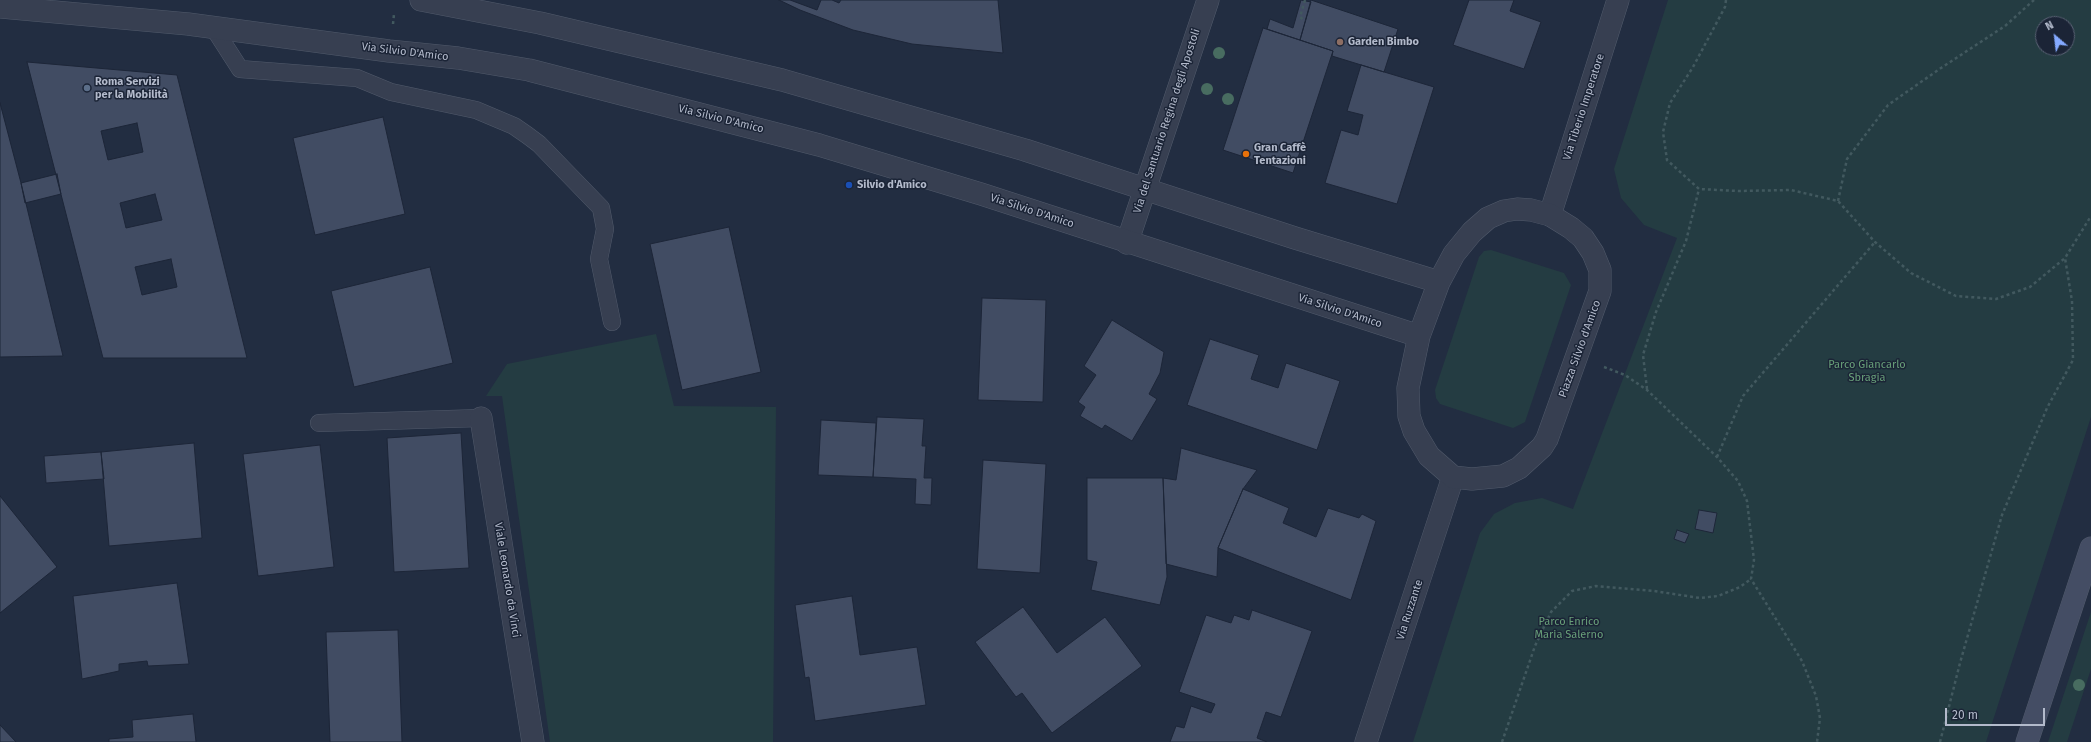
<!DOCTYPE html>
<html>
<head>
<meta charset="utf-8">
<style>
	body { margin:0 }
	#map { position:relative; width:2091px; height:742px; overflow:hidden; background:#222d41; font-family:"Fira Sans",sans-serif }
	canvas { display:block }
	.north { position:absolute; left:2035px; top:16px; width:40px; height:40px; box-sizing:border-box; background:#1b2436; border:1px solid #586072; border-radius:50%; rotate:332deg; font-size:11px; font-weight:700; line-height:16px; text-align:center; color:#b3bacb }
	.north::after { content:''; display:block; margin:auto; width:14px; height:18px; background:#84a9ff; clip-path:polygon(50% 0,100% 100%,50% 72%,0 100%) }
	.scale { position:absolute; left:1945px; top:708px; width:100px; height:18px; box-sizing:border-box; border:2px solid #b3bacb; border-top:0; padding-left:5px; font-size:12px; line-height:14px; white-space:nowrap; color:#b3bacb; -webkit-text-stroke:3px #1b2436; paint-order:stroke }
</style>
</head>
<body>
<div id="map">
<canvas width="2091" height="742"></canvas>
<div class="north">N</div>
<div class="scale">20 m</div>
</div>
<script>
const ctx = document.querySelector('canvas').getContext('2d');
ctx.lineJoin = 'round';
function fill(path, color) { ctx.fillStyle = color; ctx.fill(path, 'evenodd'); }
const poly = rows => new Path2D(rows.map(r => 'M' + r).join(''));
function strokePath(path, color, width, dash) { ctx.strokeStyle = color; ctx.lineWidth = width; ctx.lineCap = dash ? 'butt' : 'round'; ctx.setLineDash(dash || []); ctx.stroke(path); }
function label(font, color, halo, rows, align = 'center') {
  ctx.font = font + ' "Fira Sans",sans-serif'; ctx.lineWidth = 3; ctx.setLineDash([]); ctx.textBaseline = 'middle'; ctx.strokeStyle = halo; ctx.fillStyle = color; for (const [text, x, y, turn = 0] of rows) {
    ctx.save(); ctx.translate(x, y); ctx.rotate((+turn || 0) * Math.PI / 180); ctx.textAlign = isNaN(turn) ? turn : align; if (halo) ctx.strokeText(text, 0, 0); ctx.fillText(text, 0, 0); ctx.restore();
  }
}
const green = poly([
	[1668,0,2091,0,2091,417,1986,742,1413,742,1480,533,1494,514,1515,503,1542,498,1573,509,1677,238,1644,225,1621,198,1614,169],
	[2043,24,2067,24,2067,48,2043,48],
	[1491,250,1564,273,1571,285,1525,422,1513,428,1440,404,1436,398,1435,390,1479,257,1484,251],
	[656,334,674,406,776,407,773,742,550,742,502,396,486,396,507,364],
	[2091,612,2091,669,2067,742,2048,742]
]);
const building = poly([
	[779,0,790,0,817,10,821,0,832,0,839,3,841,0,998,0,1003,53,912,44,853,30,800,10,779,0],
	[1301,0,1311,2,1300,40,1267,29,1270,19,1293,28,1301,0],
	[1311,0,1398,29,1384,72,1332,56,1333,51,1300,40,1311,0],
	[1469,0,1514,0,1510,11,1541,22,1524,69,1453,45,1469,0],
	[1263,28,1333,51,1293,173,1223,150,1263,28],
	[27,62,177,75,247,358,103,358,27,62],
	[137,123,143,152,108,160,101,131,137,123],
	[155,194,162,220,126,228,120,203,155,194],
	[171,259,177,287,142,295,135,267,171,259],
	[1361,65,1434,87,1397,204,1325,183,1341,130,1358,135,1363,115,1347,111,1361,65],
	[0,103,21,183,63,356,0,357,0,103],
	[383,117,405,214,315,235,293,138,383,117],
	[57,174,61,194,25,203,21,183,57,174],
	[729,227,761,372,682,390,650,244,729,227],
	[430,267,453,363,354,387,331,291,430,267],
	[982,298,1046,300,1043,402,978,400,982,298],
	[1112,320,1164,352,1160,373,1149,394,1157,399,1132,441,1105,425,1102,429,1080,416,1085,407,1078,402,1096,375,1084,366,1112,320],
	[1210,339,1259,355,1251,379,1278,388,1286,363,1340,381,1317,450,1187,405,1210,339],
	[877,417,924,419,922,446,926,446,924,478,932,478,931,505,915,504,916,479,873,477,877,417],
	[821,420,876,423,873,477,818,475,821,420],
	[461,433,469,568,394,572,387,438,461,433],
	[194,443,202,538,109,546,101,452,194,443],
	[320,445,334,567,258,576,243,454,320,445],
	[1181,448,1257,470,1243,489,1218,548,1217,577,1166,564,1163,478,1176,480,1181,448],
	[101,452,104,479,46,483,44,456,101,452],
	[983,460,1046,464,1040,573,977,569,983,460],
	[1087,478,1163,478,1167,577,1160,605,1091,590,1097,562,1087,560,1087,478],
	[1243,489,1289,508,1283,523,1316,537,1328,508,1359,518,1362,514,1376,521,1351,600,1218,548,1243,489],
	[0,496,57,567,0,613,0,496],
	[1699,510,1717,513,1713,533,1695,529,1699,510],
	[1677,530,1689,534,1685,543,1674,539,1677,530],
	[177,583,189,664,148,666,147,661,119,664,119,671,82,679,73,596,177,583],
	[852,596,860,655,917,647,926,705,815,721,809,677,805,678,795,605,852,596],
	[1023,607,1057,653,1105,617,1142,666,1052,733,1022,693,1016,697,975,642,1023,607],
	[1252,610,1312,631,1281,717,1266,712,1257,738,1267,742,1170,742,1176,726,1184,728,1191,706,1211,713,1215,704,1179,692,1206,615,1231,623,1234,615,1249,620,1252,610],
	[398,630,402,742,330,742,326,632,398,630],
	[193,714,196,742,109,742,109,739,133,737,132,720,193,714],
	[0,725,16,742,0,742,0,725]
]);
const path = poly([
	[1305,0,1300,17,1305,21],
	[1726,0,1725,7,1693,67,1670,103,1663,132,1667,160,1699,189,1738,191,1791,190,1838,201,1875,242,1911,273,1956,296,1996,299,2030,287,2065,258,2091,216],
	[393,24,394,14],
	[1838,201,1847,159,1888,105,1941,68,2005,26,2034,0],
	[1604,367,1625,375,1647,390,1717,457,1738,481,1747,501,1754,560,1751,579,1802,661,1816,696,1820,718,1817,742],
	[1647,389,1643,355,1656,312,1686,241,1699,189],
	[1717,457,1743,396,1875,242],
	[1502,742,1535,646,1551,612,1572,591,1596,586,1654,591,1700,598,1718,596,1740,587,1751,579],
	[1940,742,1960,663,2002,515,2047,408,2073,360,2072,301,2065,258]
]);
const service = poly([
	[213,27,240,69,357,78,391,92,476,110,514,126,527,135,539,144,601,208,605,229,599,259,612,322],
	[319,423,481,418]
]);
const minor = poly([
	[1550,215,1618,0],
	[1127,243,1208,0],
	[481,418,533,742],
	[1366,742,1453,477]
]);
const tertiary = poly([
	[421,0,540,23,782,80,1025,150,1295,238,1439,282],
	[0,7,188,24,389,51,458,58,529,70,819,145,981,194,1419,336],
	[1517,209,1531,210,1550,215,1571,228,1583,238,1593,253,1600,270,1600,291,1547,439,1542,447,1519,468,1503,476,1472,479,1453,477,1429,456,1414,431,1409,416,1408,388,1419,336,1439,282,1454,254,1472,232,1488,218,1504,211,1517,209]
]);
const secondary = poly([
	[2027,742,2091,548]
]);
const trees = [
	[1219,53],
	[1207,89],
	[1228,99],
	[2079,685]
];
const markers = [
	[1340,42,4,"#8d6e63"],
	[87,88,4,"#5c6f8a"],
	[1246,154,4,"#e8710a"],
	[849,185,4,"#1a4fb4"]
];
const poiNames = [
	["Garden Bimbo",1348,42],
	["Roma Servizi",95,82],
	["per la Mobilità",95,95],
	["Gran Caffè",1254,148],
	["Tentazioni",1254,161],
	["Silvio d'Amico",857,185]
];
const streetNames = [
	["Via Silvio D'Amico",405,52,7],
	["Via Tiberio Imperatore",1584,107,-72],
	["Via Silvio D'Amico",721,119,14],
	["Via del Santuario Regina degli Apostoli",1167,121,-72],
	["Via Silvio D'Amico",1032,211,18],
	["Via Silvio D'Amico",1340,311,18],
	["Piazza Silvio d'Amico",1580,349,-70],
	["Viale Leonardo da Vinci",507,580,81],
	["Via Ruzzante",1410,610,-72]
];
const parkNames = [
	["Parco Giancarlo",1867,365],
	["Sbragia",1867,378],
	["Parco Enrico",1569,622],
	["Maria Salerno",1569,635]
];
fill(green, '#243c42');
fill(building, '#414c63');
strokePath(building, '#1d2638', 1);
strokePath(service, '#515a6b', 18);
strokePath(minor, '#515a6b', 23);
strokePath(tertiary, '#515a6b', 23);
strokePath(secondary, '#515a6b', 23);
strokePath(path, '#42595f', 2.5, [3, 3]);
strokePath(service, '#373f51', 17);
strokePath(minor, '#373f51', 22);
strokePath(tertiary, '#373f51', 22);
strokePath(secondary, '#444d64', 22);
ctx.fillStyle = '#486c60';
for (const [x, y] of trees) { ctx.beginPath(); ctx.arc(x, y, 6, 0, 2 * Math.PI); ctx.fill(); }
for (const [x, y, r, color] of markers) { const dot = new Path2D(); dot.arc(x, y, r, 0, 2 * Math.PI); ctx.fillStyle = color; ctx.fill(dot); strokePath(dot, '#1b2436', 1.5); }
label('bold 11px', '#b3bacb', '#1b2436', poiNames, 'left');
label('11px', '#b3bacb', '#1b2436', streetNames);
label('11px', '#689f79', '#1b2436', parkNames);
</script>
</body>
</html>
